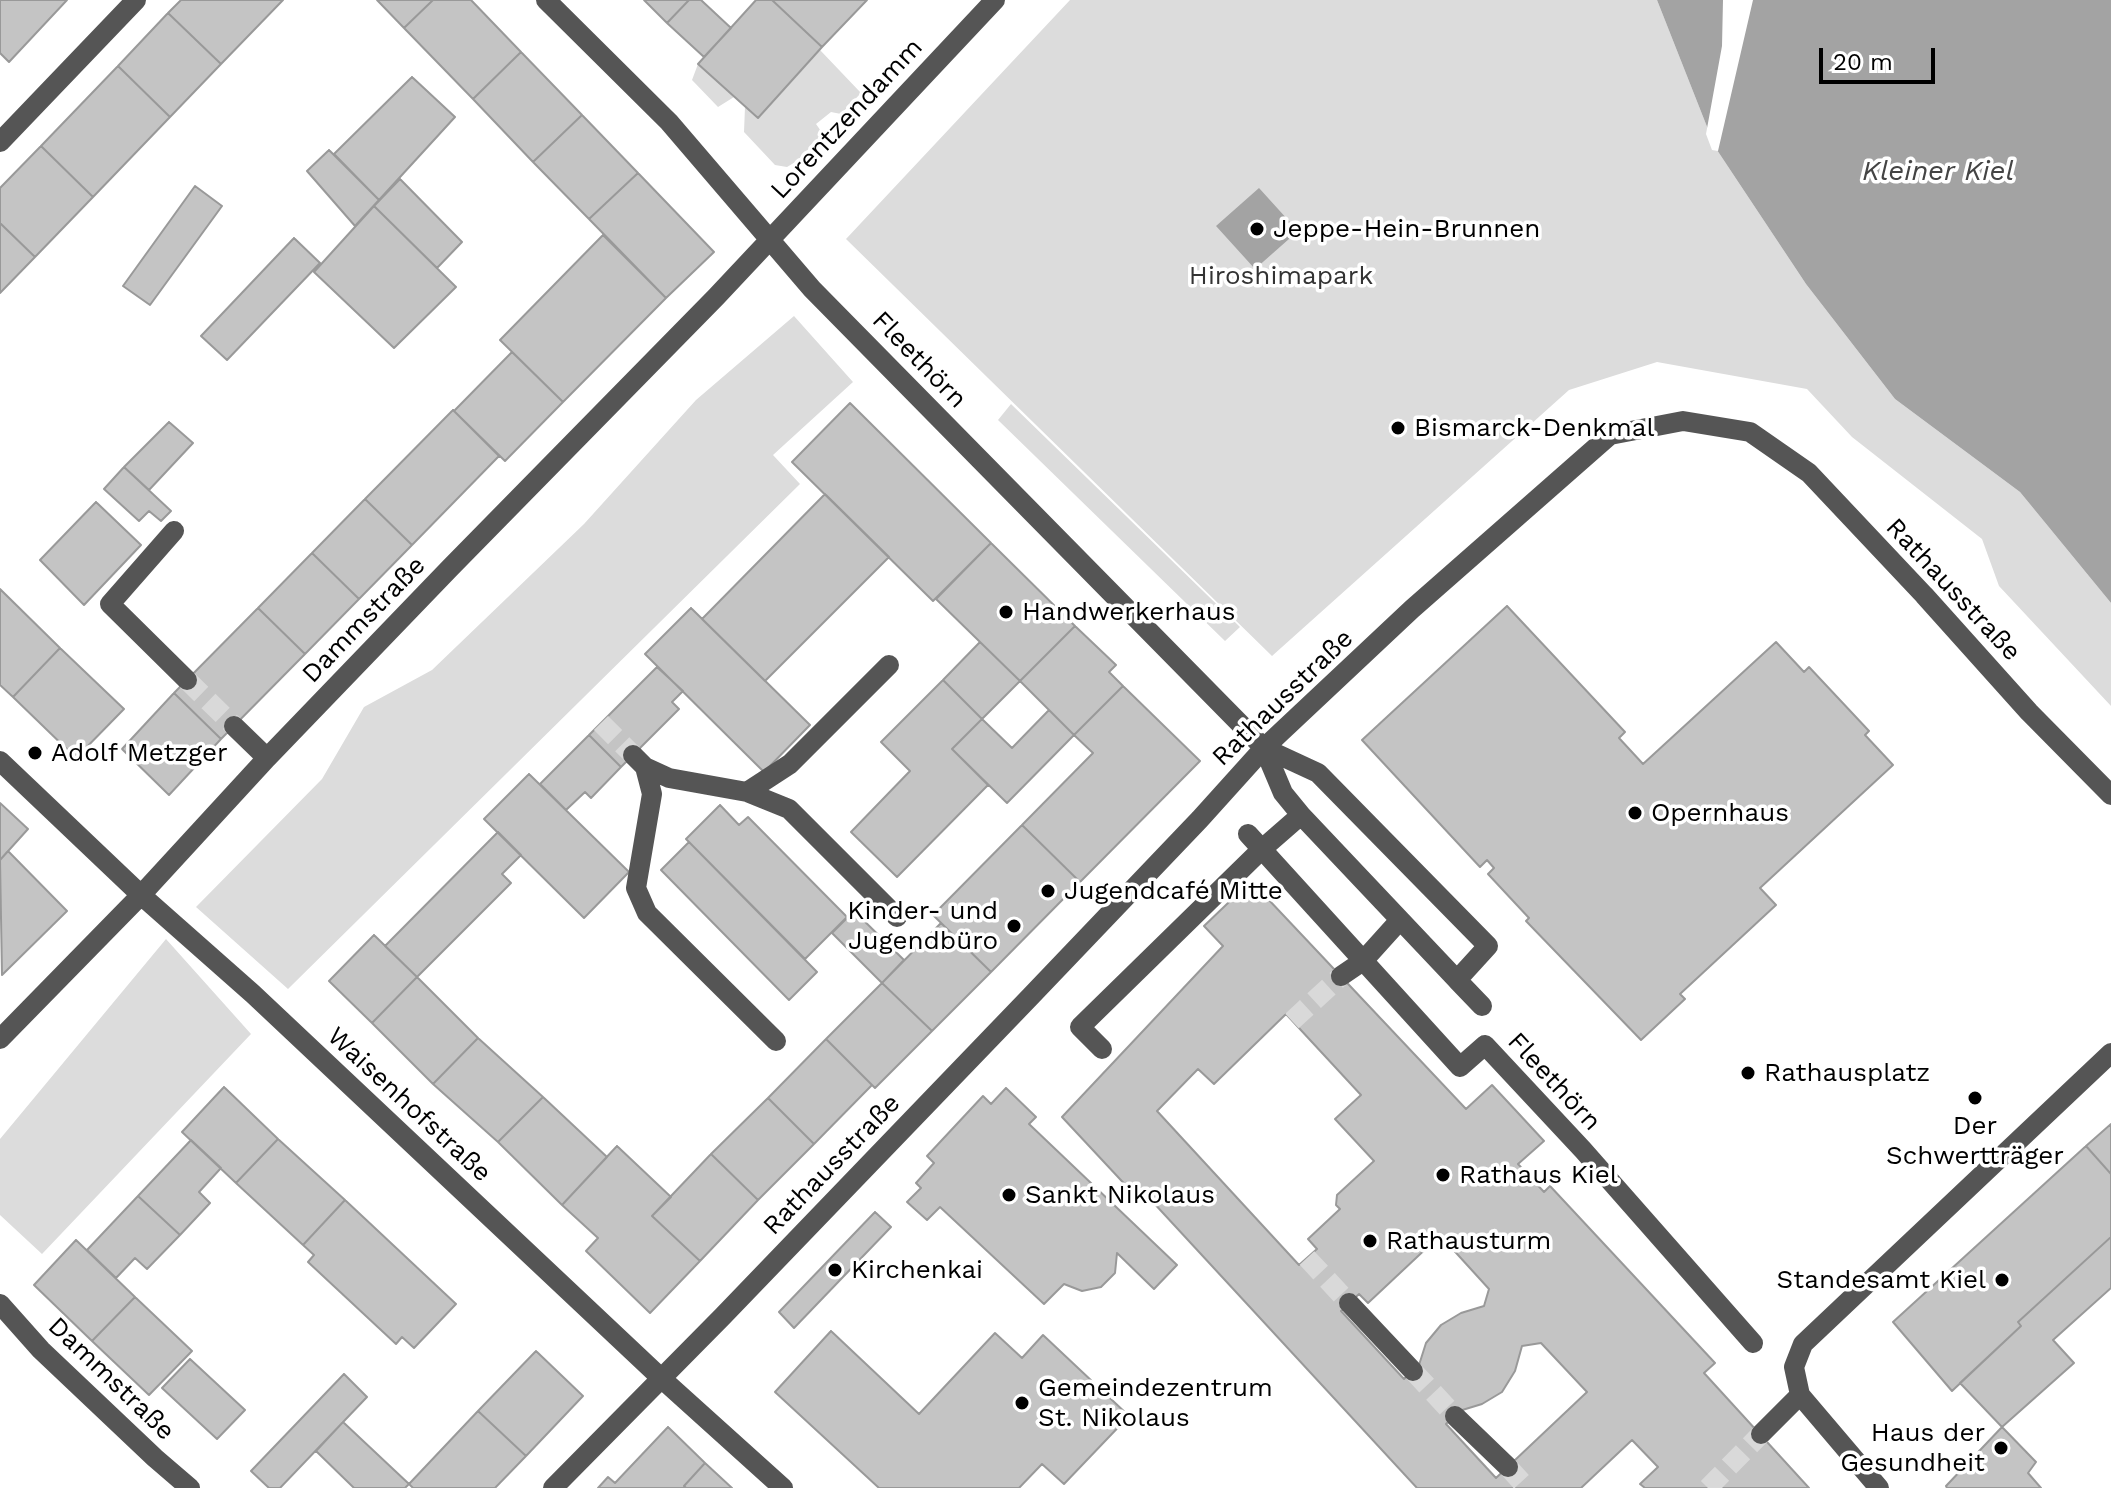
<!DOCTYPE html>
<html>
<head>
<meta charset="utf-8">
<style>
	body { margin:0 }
	#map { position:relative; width:2111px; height:1488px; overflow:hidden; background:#fff; font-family:"Work Sans",sans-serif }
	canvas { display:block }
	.scale { position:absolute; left:1819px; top:48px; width:116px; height:36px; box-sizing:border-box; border:4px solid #000; border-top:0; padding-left:10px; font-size:24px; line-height:28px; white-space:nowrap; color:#000; -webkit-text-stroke:6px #fff; paint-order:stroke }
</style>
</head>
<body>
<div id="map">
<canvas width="2111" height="1488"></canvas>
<div class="scale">20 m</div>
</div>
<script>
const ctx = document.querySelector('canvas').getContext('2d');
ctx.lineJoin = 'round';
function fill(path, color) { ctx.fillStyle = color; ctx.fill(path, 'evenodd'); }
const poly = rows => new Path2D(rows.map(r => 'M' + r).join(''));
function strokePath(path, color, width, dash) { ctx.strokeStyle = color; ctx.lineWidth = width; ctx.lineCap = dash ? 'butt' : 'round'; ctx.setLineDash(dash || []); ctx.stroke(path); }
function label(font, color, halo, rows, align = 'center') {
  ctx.font = font + ' "Work Sans",sans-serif'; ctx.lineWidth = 7; ctx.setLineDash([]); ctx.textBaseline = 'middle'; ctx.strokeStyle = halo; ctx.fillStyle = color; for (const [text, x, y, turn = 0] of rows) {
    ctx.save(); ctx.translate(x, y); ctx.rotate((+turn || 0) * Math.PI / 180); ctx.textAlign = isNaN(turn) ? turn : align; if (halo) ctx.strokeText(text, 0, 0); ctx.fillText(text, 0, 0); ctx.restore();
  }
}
const green = poly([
	[1070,0,1657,0,1715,147,1806,284,1895,399,2020,492,2111,603,2111,706,1999,586,1982,539,1852,437,1807,389,1657,362,1569,390,1272,656,846,239],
	[820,50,861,93,841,114,831,112,816,124,823,134,797,161,787,167,775,165,744,132,745,107,759,118],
	[698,64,734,97,718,107,692,80],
	[794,316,853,382,773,455,800,484,288,989,196,907,322,779,364,707,432,670,584,524,696,400],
	[1011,404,1240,627,1225,641,998,420],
	[166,939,251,1034,42,1254,0,1215,0,1139]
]);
const water = poly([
	[1657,0,2111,0,2111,603,2020,492,1895,399,1806,284,1715,147],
	[1259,188,1298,231,1255,269,1216,226]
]);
const pier = poly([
	[1723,0,1753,0,1718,151,1712,150,1706,134,1722,46]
]);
const building = poly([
	[0,0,67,0,9,62,0,53,0,0],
	[181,0,283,0,221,64,168,13,181,0],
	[377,0,433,0,404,28,377,0],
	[433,0,471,0,521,52,473,99,404,28,433,0],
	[644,0,689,0,667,23,644,0],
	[689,0,701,0,731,28,704,57,667,23,689,0],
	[756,0,772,0,822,47,758,118,698,64,756,0],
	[772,0,867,0,822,47,772,0],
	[168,13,221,64,170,117,118,66,168,13],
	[521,52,582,115,533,162,473,99,521,52],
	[118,66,170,117,93,197,41,146,118,66],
	[412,77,455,117,379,200,334,154,412,77],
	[582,115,638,173,589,219,533,162,582,115],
	[41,146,93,197,35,257,0,223,0,188,41,146],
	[329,150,379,200,355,226,307,171,329,150],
	[638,173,714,252,666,298,589,219,638,173],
	[400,179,462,242,437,268,374,206,400,179],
	[195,186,222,206,150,305,123,286,195,186],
	[374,206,456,287,394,348,314,272,374,206],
	[0,223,35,257,0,293,0,223],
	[603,235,666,298,563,402,500,340,603,235],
	[294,238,320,263,227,360,201,336,294,238],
	[512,352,563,402,505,461,454,411,512,352],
	[850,403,991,543,933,601,792,462,850,403],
	[453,410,499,456,412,545,365,499,453,410],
	[169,422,193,443,149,490,124,467,169,422],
	[124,467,171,511,161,521,149,511,139,521,104,489,124,467],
	[825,494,889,557,765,681,702,619,825,494],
	[365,499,412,545,359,599,312,553,365,499],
	[96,502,141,545,84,605,40,560,96,502],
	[991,543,1075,626,1020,681,936,599,991,543],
	[312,553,359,599,305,654,258,608,312,553],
	[0,589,60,648,13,697,0,685,0,589],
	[1507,606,1625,732,1619,738,1643,764,1776,642,1804,672,1809,667,1869,731,1865,735,1893,765,1760,888,1776,905,1680,994,1685,999,1641,1040,1526,921,1529,918,1488,874,1494,868,1487,860,1480,867,1362,740,1507,606],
	[258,608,305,654,221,739,174,693,258,608],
	[691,608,810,725,764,772,645,654,691,608],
	[1075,626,1116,665,1109,672,1123,686,1074,735,1020,681,1075,626],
	[980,642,1020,681,982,719,943,680,980,642],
	[60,648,124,709,76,758,13,697,60,648],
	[657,667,683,691,672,702,679,709,621,767,589,735,657,667],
	[943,680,982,719,952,749,988,785,897,877,851,832,910,771,881,742,943,680],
	[1123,686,1200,761,1080,882,1022,825,1093,753,1074,735,1123,686],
	[174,693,221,739,169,795,122,749,174,693],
	[1049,710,1074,735,1007,803,952,749,982,719,1012,748,1049,710],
	[589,735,621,767,591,798,585,792,566,810,540,784,589,735],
	[529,774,629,872,584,918,484,819,529,774],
	[0,803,28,829,0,860,0,803],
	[720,805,739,825,748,817,847,917,805,959,686,839,720,805],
	[1022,825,1080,882,991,972,933,915,1022,825],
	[498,832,521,855,502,874,511,883,417,977,385,946,498,832],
	[689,842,817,972,789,1000,661,870,689,842],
	[8,851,67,911,2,975,0,860,8,851],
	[1251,881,1466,1109,1492,1085,1519,1114,1544,1141,1518,1164,1544,1192,1550,1186,1715,1363,1704,1373,1809,1488,1645,1488,1640,1484,1658,1467,1632,1440,1581,1488,1417,1488,1139,1187,1132,1192,1062,1117,1223,946,1204,926,1251,881],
	[1286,1014,1361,1095,1335,1119,1374,1161,1337,1195,1336,1205,1340,1209,1308,1239,1317,1249,1299,1265,1157,1111,1198,1069,1214,1084,1286,1014],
	[1438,1233,1489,1289,1484,1306,1461,1313,1441,1325,1426,1343,1419,1365,1404,1379,1341,1311,1359,1294,1368,1303,1432,1243,1429,1240,1438,1233],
	[1541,1343,1587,1392,1496,1478,1446,1424,1459,1411,1482,1404,1502,1392,1515,1371,1522,1346,1541,1343],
	[854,911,904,960,882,983,832,933,854,911],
	[941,923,991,972,932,1031,882,983,941,923],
	[374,935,417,977,372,1023,329,981,374,935],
	[417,977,478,1038,433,1084,372,1023,417,977],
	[882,983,932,1031,875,1088,826,1039,882,983],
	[478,1038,543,1097,498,1142,433,1084,478,1038],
	[826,1039,872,1085,814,1144,768,1098,826,1039],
	[224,1087,278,1139,236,1183,182,1132,224,1087],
	[1006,1088,1036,1117,1029,1124,1177,1265,1154,1289,1117,1253,1115,1273,1101,1287,1082,1291,1064,1284,1044,1304,940,1207,927,1220,907,1202,921,1188,916,1183,934,1163,927,1156,983,1096,991,1104,1006,1088],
	[543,1097,607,1157,562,1205,498,1142,543,1097],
	[768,1098,814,1144,758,1200,711,1154,768,1098],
	[2111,1124,2111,1174,2086,1146,2111,1124],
	[278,1139,345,1200,303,1245,236,1183,278,1139],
	[191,1140,221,1168,199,1192,210,1203,180,1235,138,1196,191,1140],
	[617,1146,671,1197,652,1216,700,1261,650,1313,586,1251,598,1238,562,1205,617,1146],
	[2086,1146,2111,1174,2111,1237,2018,1322,2021,1326,1952,1391,1893,1322,2086,1146],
	[711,1154,758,1200,700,1261,652,1216,711,1154],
	[138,1196,180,1235,147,1269,135,1258,116,1278,87,1250,138,1196],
	[345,1200,456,1304,414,1348,402,1337,396,1344,308,1262,314,1255,303,1245,345,1200],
	[875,1212,891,1227,794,1328,779,1312,875,1212],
	[2111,1237,2111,1288,2053,1340,2074,1363,2002,1427,1960,1383,2021,1326,2018,1322,2111,1237],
	[76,1240,135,1297,92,1341,34,1285,76,1240],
	[135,1297,192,1351,149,1395,92,1341,135,1297],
	[831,1331,919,1414,995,1333,1022,1358,1043,1335,1129,1416,1064,1484,1042,1464,1019,1488,879,1488,775,1392,831,1331],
	[536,1351,583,1396,526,1456,478,1411,536,1351],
	[190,1359,245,1410,217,1439,162,1388,190,1359],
	[344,1374,367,1397,280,1488,269,1488,251,1471,344,1374],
	[478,1411,526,1456,495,1488,413,1488,409,1484,478,1411],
	[343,1422,409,1484,405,1488,354,1488,316,1451,343,1422],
	[668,1427,705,1463,684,1486,686,1488,598,1488,608,1477,615,1483,668,1427],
	[2002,1427,2036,1462,2028,1473,2041,1488,1947,1488,1946,1486,2002,1427],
	[705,1463,732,1488,686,1488,684,1486,705,1463]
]);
const minorTunnel = poly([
	[187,680,234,726],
	[601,723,633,755],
	[1292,1021,1341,976],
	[1307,1258,1349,1303],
	[1413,1371,1455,1416],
	[1508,1467,1527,1488],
	[1708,1488,1761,1434]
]);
const minor = poly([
	[546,0,669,122,812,289,1264,748,1318,773,1488,946,1457,980,1301,815,1283,793,1264,748],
	[0,142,136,0],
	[174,531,110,604,187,680],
	[234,726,267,758],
	[633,755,645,767,652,794,636,888,647,913,776,1041],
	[0,761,141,895,253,994,661,1378,783,1488],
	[645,767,669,778,747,792,789,809,897,917],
	[747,792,790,764,889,665],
	[1248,834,1460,1067,1485,1045,1583,1150,1753,1343],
	[1341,976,1363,961,1400,920],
	[1457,980,1482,1006],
	[0,1039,141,895,267,758,450,568,716,297,995,0],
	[1102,1049,1080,1027,1262,849,1301,815],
	[1349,1303,1413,1371],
	[0,1304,41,1350,155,1458,190,1488],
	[1455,1416,1508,1467],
	[1761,1434,1800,1395],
	[553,1488,722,1317,1031,996,1200,819,1264,748,1412,609,1610,435,1683,421,1750,432,1809,473,1924,595,2029,712,2111,795],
	[1879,1488,1800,1395,1794,1367,1803,1344,2111,1053]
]);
const markers = [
	[1257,229,8,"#000"],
	[1398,428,8,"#000"],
	[1006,612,8,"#000"],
	[35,753,8,"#000"],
	[1635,813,8,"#000"],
	[1048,891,8,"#000"],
	[1014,926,8,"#000"],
	[1748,1073,8,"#000"],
	[1975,1098,8,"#000"],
	[1443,1175,8,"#000"],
	[1009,1195,8,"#000"],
	[1370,1241,8,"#000"],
	[835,1270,8,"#000"],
	[2002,1280,8,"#000"],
	[1022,1403,8,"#000"],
	[2001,1448,8,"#000"]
];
const streetNames = [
	["Lorentzendamm",847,119,-47],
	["Fleethörn",919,360,46],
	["Rathausstraße",1953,590,47],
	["Dammstraße",364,620,-46],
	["Rathausstraße",1283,698,-44],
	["Fleethörn",1554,1082,47],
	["Waisenhofstraße",409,1105,43],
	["Rathausstraße",832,1165,-46],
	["Dammstraße",111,1379,44]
];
const poiNames = [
	["Jeppe-Hein-Brunnen",1273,229],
	["Bismarck-Denkmal",1414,428],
	["Handwerkerhaus",1022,612],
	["Adolf Metzger",51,753],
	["Opernhaus",1651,813],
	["Jugendcafé Mitte",1064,891],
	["Kinder- und",998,911,"right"],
	["Jugendbüro",998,941,"right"],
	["Rathausplatz",1764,1073],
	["Der",1975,1126,"center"],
	["Schwertträger",1975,1156,"center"],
	["Rathaus Kiel",1459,1175],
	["Sankt Nikolaus",1025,1195],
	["Rathausturm",1386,1241],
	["Kirchenkai",851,1270],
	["Standesamt Kiel",1986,1280,"right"],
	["Gemeindezentrum",1038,1388],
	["St. Nikolaus",1038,1418],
	["Haus der",1985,1433,"right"],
	["Gesundheit",1985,1463,"right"]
];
const parkNames = [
	["Hiroshimapark",1281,276]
];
const waterNames = [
	["Kleiner Kiel",1938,172]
];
fill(green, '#dcdcdc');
fill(water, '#a3a3a3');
fill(pier, '#fff');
fill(building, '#c4c4c4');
strokePath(building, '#999', 2);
strokePath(minorTunnel, '#d9d9d9', 20, [20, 10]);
strokePath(minor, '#555', 20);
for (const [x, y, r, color] of markers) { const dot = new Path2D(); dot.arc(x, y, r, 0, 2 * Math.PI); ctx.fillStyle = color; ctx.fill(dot); strokePath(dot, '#fff', 3); }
label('26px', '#000', '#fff', streetNames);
label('26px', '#000', '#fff', poiNames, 'left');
label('26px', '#333', '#fff', parkNames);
label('italic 28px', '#444', '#fff', waterNames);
</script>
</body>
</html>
